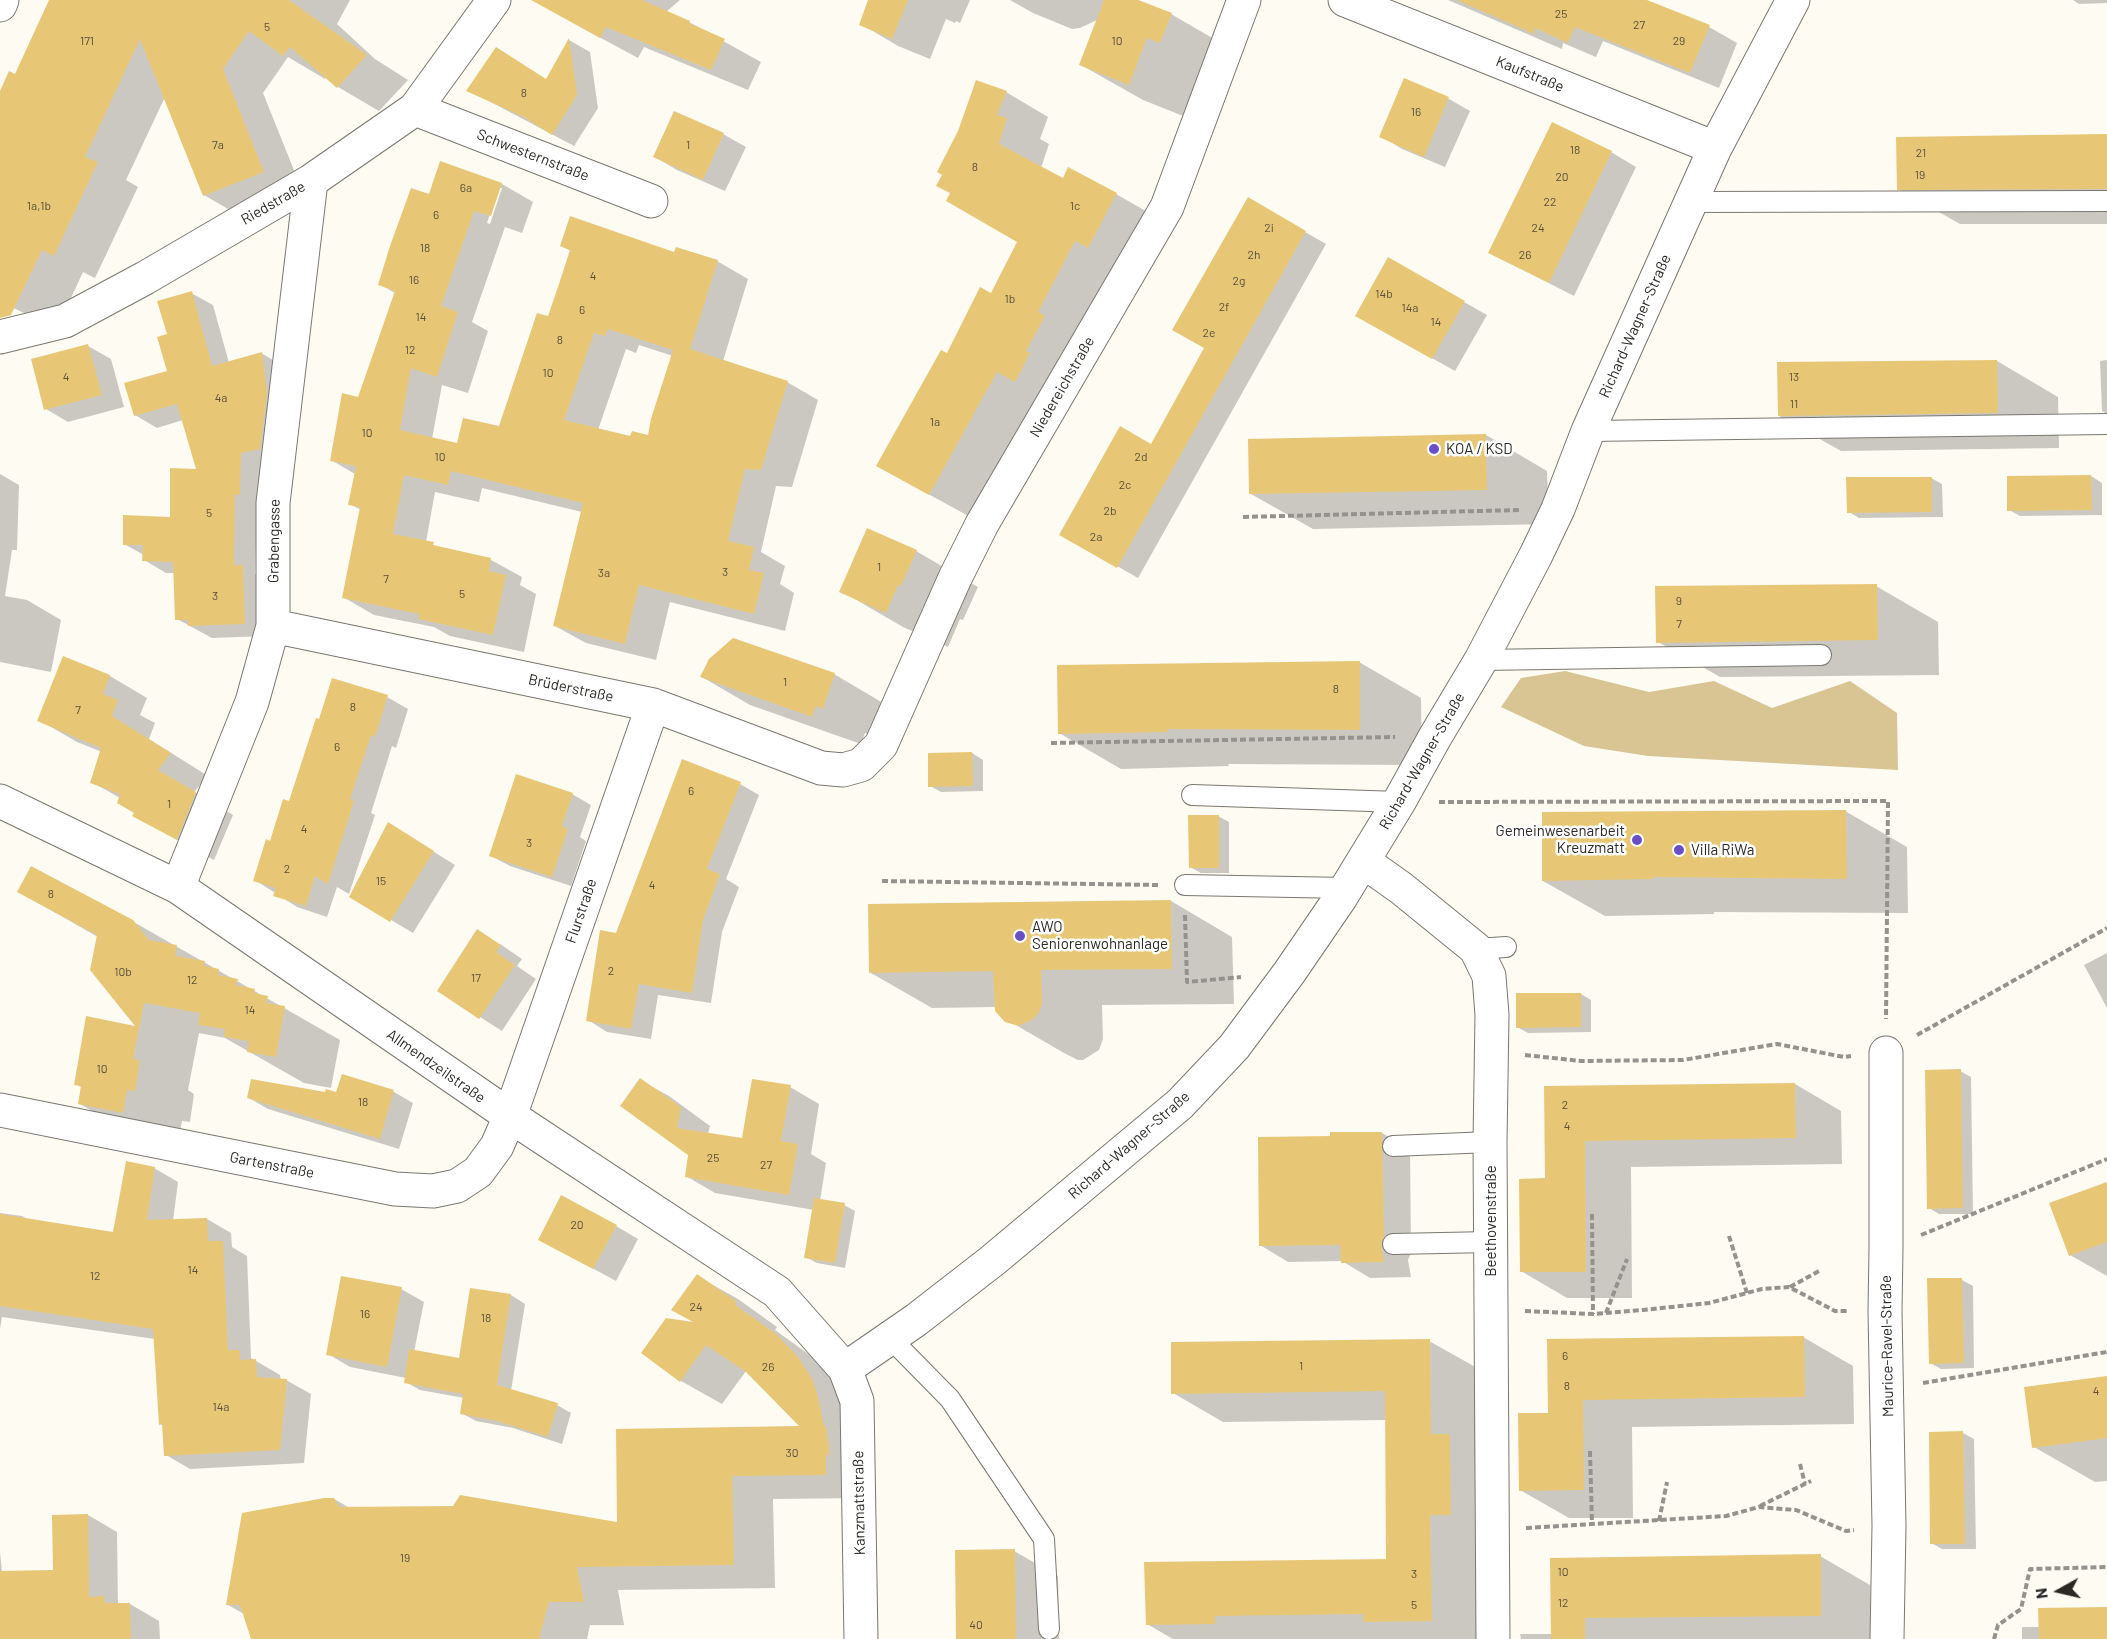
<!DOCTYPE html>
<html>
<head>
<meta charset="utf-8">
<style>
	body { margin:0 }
	#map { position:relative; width:2107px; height:1639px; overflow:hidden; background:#fefbf3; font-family:Barlow,sans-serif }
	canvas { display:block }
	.north { position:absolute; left:2029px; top:1561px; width:60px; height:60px; -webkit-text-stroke:4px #fff; paint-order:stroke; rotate:262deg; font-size:16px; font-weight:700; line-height:24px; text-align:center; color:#2a2926 }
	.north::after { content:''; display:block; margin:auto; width:21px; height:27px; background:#2a2926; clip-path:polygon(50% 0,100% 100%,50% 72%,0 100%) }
</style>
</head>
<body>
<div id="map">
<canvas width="2107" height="1639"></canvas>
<div class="north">N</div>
</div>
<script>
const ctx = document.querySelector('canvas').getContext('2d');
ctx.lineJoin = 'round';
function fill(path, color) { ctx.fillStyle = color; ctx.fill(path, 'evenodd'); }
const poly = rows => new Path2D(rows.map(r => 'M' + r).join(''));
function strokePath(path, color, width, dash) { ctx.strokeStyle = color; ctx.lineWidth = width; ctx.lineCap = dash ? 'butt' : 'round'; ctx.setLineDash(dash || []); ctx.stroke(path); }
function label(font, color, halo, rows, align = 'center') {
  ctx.font = font + ' Barlow,sans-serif'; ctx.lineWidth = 5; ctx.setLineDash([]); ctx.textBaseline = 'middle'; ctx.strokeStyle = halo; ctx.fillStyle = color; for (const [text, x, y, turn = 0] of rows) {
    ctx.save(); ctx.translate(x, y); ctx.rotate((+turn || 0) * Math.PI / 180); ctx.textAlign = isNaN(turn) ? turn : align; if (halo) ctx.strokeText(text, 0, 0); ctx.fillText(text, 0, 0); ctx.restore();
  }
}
const green = poly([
	[1565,671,1649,692,1714,681,1772,708,1850,681,1897,713,1898,770,1648,756,1584,746,1501,707,1521,678]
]);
const shadow = poly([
	[51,0,350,0,337,24,375,59,408,80,379,111,338,87,327,77,325,79,288,57,263,93,304,195,245,219,204,195,165,97,126,180,138,187,95,278,83,272,57,328,0,302,0,94,16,76],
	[553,0,680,0,666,12,689,22,761,62,748,90,644,47,638,58,586,30],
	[869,0,970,0,960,23,956,21,955,23,946,19,930,59,898,46,861,24],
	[1010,0,1138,0,1171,14,1233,50,1191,119,1143,100,1081,65,1099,19,1080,28,1072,29,1033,13],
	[1448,0,1643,0,1709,27,1737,43,1719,88,1603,41,1596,57,1563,43,1562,49],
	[2073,0,2107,0,2107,3,2079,4],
	[569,40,590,52,598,108,574,146,468,90,547,80],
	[1405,80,1449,99,1470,111,1445,167,1402,149,1381,136],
	[1006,92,1048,117,1040,139,1049,144,1041,168,1063,180,1116,194,1158,218,972,518,921,490,947,355,991,295,1019,242,948,201],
	[723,134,746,147,725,191,677,170,655,157],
	[2107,136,2107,224,1960,224,1898,189],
	[1611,152,1636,167,1574,296,1490,253],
	[441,163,502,184,533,202,522,233,505,227,472,322,488,331,468,393,442,385,432,439,459,445,500,428,549,318,571,251,561,246,675,254,717,261,748,279,723,361,787,382,818,400,792,487,776,486,761,552,785,566,780,584,794,593,785,631,670,602,656,660,586,643,555,626,582,512,482,488,479,502,435,492,426,542,443,549,491,560,522,577,520,585,536,594,524,652,450,636,434,627,374,615,343,597,361,510,350,504,355,474,331,460,359,398,395,293,379,284,430,196],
	[499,188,502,188,490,224,487,223],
	[639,345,673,356,649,437,631,437,598,430,626,349,636,353],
	[1248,199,1326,244,1138,578,1061,534,1151,446,1206,347],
	[1388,259,1487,315,1455,371,1357,316],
	[191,293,213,305,229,363,261,353,283,366,257,506,255,574,264,579,266,636,212,638,177,619,175,573,166,573,144,560,144,555,124,544,172,518,198,470,183,420,157,428,135,415,169,372,168,335],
	[88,346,111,359,124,407,68,422,46,409],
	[2107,360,2107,414,2102,411,2100,361],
	[1997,361,2058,397,2059,448,1841,451,1779,416],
	[1486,435,1547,471,1549,524,1313,529,1251,494],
	[0,474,19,485,17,550,12,550,5,596,27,600,61,620,51,672,0,662],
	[2091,476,2102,483,2102,515,2020,516,2009,510],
	[1931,478,1942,484,1943,517,1859,518,1849,512],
	[916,551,978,587,963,620,960,619,948,647,903,627,841,591],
	[1876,586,1938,622,1939,675,1720,677,1658,642],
	[64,658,110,676,147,698,140,715,155,723,149,739,208,776,194,792,233,815,214,860,172,837,136,812,120,798,92,782,102,752,77,742,39,720],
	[1359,662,1421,698,1422,765,1228,764,1229,766,1121,769,1059,733],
	[834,674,883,703,872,736,865,733,861,744,750,705,702,677],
	[387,697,408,709,396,748,392,746,371,813,375,815,349,894,337,887,327,917,297,907,255,880,290,803],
	[972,753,983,760,983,791,941,792,930,786],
	[740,784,759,795,726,879,739,887,722,932,711,1003,658,995,651,1039,607,1032,588,1020,617,934],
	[572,794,591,805,580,837,586,841,571,886,510,866,491,856],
	[1845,811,1907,847,1908,913,1714,912,1714,914,1605,916,1543,881],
	[1218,816,1229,822,1229,873,1201,873,1190,867],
	[410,837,455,865,413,933,351,896],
	[19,892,132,921,340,1040,331,1088,304,1083,225,1038,199,1033,188,1090,194,1094,190,1122,182,1121,178,1143,135,1135,80,1104,82,1088,76,1084,139,1028,98,937],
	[1171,901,1232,937,1234,1004,1102,1005,1103,1039,1099,1050,1083,1060,1078,1060,1064,1053,1002,1017,996,1007,932,1008,871,973],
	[500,944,522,959,517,966,536,979,502,1031,439,991],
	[2107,953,2107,1008,2084,965],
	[1581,994,1591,1000,1591,1032,1528,1033,1517,1027],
	[1960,1071,1971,1077,1973,1214,1939,1214,1929,1208],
	[343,1076,394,1092,413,1103,399,1149,268,1109,249,1098,337,1094],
	[640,1080,669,1096,710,1126,708,1134,743,1140,790,1087,819,1104,811,1154,826,1163,820,1201,844,1205,855,1211,845,1268,817,1263,806,1257,814,1210,715,1193,686,1176,690,1154],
	[1795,1084,1841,1111,1842,1164,1631,1167,1632,1298,1567,1298,1521,1271,1547,1180,1546,1088],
	[1382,1133,1410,1149,1411,1253,1408,1260,1411,1277,1370,1278,1342,1261,1288,1262,1260,1245,1331,1137],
	[154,1168,178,1182,173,1221,207,1219,231,1233,232,1247,247,1256,251,1358,280,1375,281,1380,286,1380,311,1394,304,1463,190,1469,166,1455,164,1426,160,1424,155,1339,2,1317,0,1329,0,1213,22,1216,30,1220,114,1233],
	[2107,1183,2107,1276,2070,1255],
	[616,1226,638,1239,616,1281,562,1252],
	[697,1276,738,1299,777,1327,775,1330,825,1366,839,1382,867,1498,773,1499,775,1588,618,1590,624,1625,590,1625,587,1639,253,1639,244,1614,228,1605,334,1499,350,1508,619,1524,803,1428,746,1371,722,1404,681,1381,643,1353,698,1324],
	[1962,1280,1973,1286,1974,1368,1941,1369,1930,1363],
	[401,1289,424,1302,414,1352,460,1360,511,1295,525,1304,511,1391,557,1405,571,1413,562,1444,513,1428,476,1421,461,1413,464,1398,420,1390,406,1382,406,1378,350,1367,328,1354],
	[1803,1337,1853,1366,1854,1424,1632,1427,1633,1518,1569,1518,1520,1490,1549,1415,1549,1340],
	[1429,1341,1479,1369,1481,1639,1173,1639,1147,1624,1388,1560,1387,1420,1223,1422,1173,1393],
	[2107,1378,2107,1481,2095,1482,2034,1447],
	[1930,1433,1963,1433,1974,1439,1976,1549,1942,1549,1931,1543],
	[88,1515,117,1532,118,1604,130,1604,159,1621,160,1639,0,1639,0,1552,2,1572,55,1572],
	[1014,1551,1058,1576,1059,1639,957,1639],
	[1820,1556,1870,1585,1870,1639,1521,1639,1520,1634,1552,1634,1551,1559],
	[2107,1609,2107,1639,2022,1639,2022,1627,2040,1627]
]);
const building = poly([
	[49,0,289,0,367,55,337,88,290,47,283,56,249,31,223,69,264,172,203,196,140,39,85,157,98,162,54,256,42,250,11,315,0,318,0,91,9,71,15,74],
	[531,0,642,0,690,21,689,23,725,39,711,70,606,27,600,38],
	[868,0,908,0,892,39,859,25],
	[1104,0,1138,0,1172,13,1160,43,1147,38,1129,85,1079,65],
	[1457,0,1647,0,1710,25,1690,73,1575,27,1568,43,1535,28,1534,34],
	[569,38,577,95,552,135,524,117,466,91,496,47,546,79],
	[1404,78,1449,97,1424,157,1379,137],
	[976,80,1007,91,997,115,1007,118,999,144,1063,178,1068,167,1117,193,1088,248,1075,241,1038,312,1045,316,1026,351,1030,353,1015,382,997,372,929,495,876,466,941,350,947,353,980,287,991,293,1017,242,946,201,950,193,936,186,942,175,937,172,958,131],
	[674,111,724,133,703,180,653,157],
	[1552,122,1612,151,1549,283,1488,253],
	[2107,134,2107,189,1897,190,1896,137],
	[440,161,502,183,491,216,474,211,441,306,458,312,437,377,411,368,400,430,457,443,463,418,499,426,537,313,548,316,559,284,570,250,560,246,570,216,674,252,676,247,718,260,690,349,788,381,761,470,745,469,728,541,754,547,749,570,764,573,754,614,639,585,625,644,553,626,583,503,451,471,448,485,404,475,393,534,434,542,433,545,491,558,489,571,506,575,493,635,418,619,419,614,342,598,360,507,348,505,356,466,330,461,342,393,358,397,395,291,378,285,390,246,411,188,429,194],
	[608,329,673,350,651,419,648,435,632,431,630,436,564,420,594,333,605,336],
	[1248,197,1306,231,1117,568,1059,535,1120,426,1151,444,1204,348,1172,330],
	[1388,257,1465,301,1432,359,1355,316],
	[192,291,212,366,262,352,267,393,260,449,241,453,240,495,235,495,234,565,243,565,245,624,188,626,188,620,175,620,173,562,142,561,143,545,123,545,123,515,170,517,170,468,196,469,177,404,134,416,124,383,167,371,157,337,167,334,157,301],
	[88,344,102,395,44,410,31,359],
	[1997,360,1998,413,1778,416,1777,362],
	[1486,434,1487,490,1249,494,1248,439],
	[2091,475,2092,510,2007,511,2007,476],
	[1846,477,1932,477,1932,512,1847,513],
	[867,528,917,550,901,586,898,585,886,613,839,592],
	[1877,584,1878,640,1656,643,1655,586],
	[733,638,835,673,823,709,816,706,812,717,700,677,709,659],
	[63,656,110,675,103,694,118,700,112,716,171,753,158,770,196,792,177,840,132,816,134,813,117,803,120,794,90,783,101,748,37,721],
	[1360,661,1360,730,1167,729,1168,732,1058,734,1057,665],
	[332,678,388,695,375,737,371,735,350,799,354,801,328,884,315,876,306,906,273,896,276,888,253,881,266,839,270,841,283,799,289,801,316,718,319,719],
	[972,752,973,786,928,787,928,753],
	[682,759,741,782,707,869,720,874,703,920,692,993,639,984,631,1029,586,1021,600,930,616,933],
	[516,774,573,793,562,826,568,829,552,877,489,856],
	[1846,810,1847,879,1653,877,1653,879,1542,881,1542,812],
	[1188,815,1219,815,1219,868,1189,868],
	[388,822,434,851,390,922,349,897],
	[31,866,133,920,149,940,177,945,175,956,205,961,204,966,219,969,218,975,238,979,236,985,255,989,254,993,268,996,266,1003,285,1006,276,1057,247,1052,249,1041,224,1037,225,1029,198,1025,200,1013,144,1003,133,1059,140,1060,135,1091,127,1090,123,1113,78,1104,81,1086,74,1085,86,1016,135,1026,90,970,97,935,17,892],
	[1171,900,1172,969,1041,970,1042,1003,1040,1011,1033,1019,1021,1025,1015,1025,1005,1022,995,1011,993,971,869,973,868,904],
	[477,929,501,945,496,952,515,965,479,1019,437,991],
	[1516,993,1581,993,1581,1027,1516,1028],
	[1961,1069,1963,1208,1927,1209,1925,1070],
	[342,1074,394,1090,380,1139,247,1098,251,1079,325,1092,326,1089,336,1092],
	[640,1078,681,1107,677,1128,742,1138,752,1079,791,1085,781,1141,798,1144,789,1195,685,1177,688,1155,620,1106],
	[1795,1083,1796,1138,1585,1141,1586,1272,1520,1272,1519,1179,1545,1178,1544,1086],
	[1330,1132,1382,1132,1384,1237,1381,1244,1384,1262,1341,1263,1340,1245,1259,1246,1258,1137,1330,1136],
	[126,1161,155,1167,147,1220,207,1218,208,1241,223,1241,228,1350,240,1350,240,1360,256,1359,257,1377,287,1379,280,1450,164,1456,162,1424,159,1425,153,1329,0,1306,0,1214,113,1232],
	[2107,1182,2107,1242,2069,1256,2049,1203],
	[561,1195,617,1225,593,1269,538,1240],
	[814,1198,845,1203,835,1263,804,1258],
	[697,1274,737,1302,735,1305,776,1334,798,1357,811,1377,817,1393,824,1426,826,1426,830,1457,826,1453,826,1475,732,1476,734,1565,577,1567,584,1602,549,1602,539,1639,251,1639,240,1605,226,1605,242,1513,324,1498,334,1498,339,1507,453,1506,460,1495,617,1522,616,1429,799,1426,746,1372,706,1345,680,1382,641,1353,666,1318,693,1322,671,1310],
	[341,1276,402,1287,387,1367,326,1355],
	[1927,1278,1962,1278,1964,1363,1929,1364],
	[470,1288,511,1294,497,1385,558,1403,548,1437,497,1421,460,1414,463,1394,404,1383,409,1349,459,1358],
	[1804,1336,1805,1397,1583,1400,1584,1490,1519,1491,1518,1413,1548,1413,1547,1339],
	[1430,1339,1431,1434,1450,1434,1451,1515,1430,1515,1432,1621,1363,1622,1363,1614,1215,1616,1215,1624,1146,1625,1144,1562,1386,1559,1385,1391,1171,1394,1171,1342],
	[2107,1376,2107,1438,2032,1448,2024,1387],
	[1963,1431,1965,1544,1930,1544,1929,1432],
	[88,1514,89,1597,104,1596,105,1603,130,1603,131,1639,0,1639,0,1571,53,1570,52,1515],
	[1015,1549,1016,1639,956,1639,955,1550],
	[1821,1554,1821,1616,1585,1618,1585,1639,1551,1639,1550,1558],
	[2107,1607,2107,1639,2039,1639,2038,1608]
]);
const path = poly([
	[1243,517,1519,510],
	[1051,743,1395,737],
	[1439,802,1888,801,1886,1019],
	[882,881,1159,885],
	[1185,915,1187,982,1241,977],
	[1917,1035,2107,928],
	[1525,1055,1581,1061,1683,1060,1777,1044,1844,1057,1851,1056],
	[1592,1214,1593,1314],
	[1921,1235,2107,1159],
	[1729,1236,1747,1293],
	[1790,1287,1819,1271],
	[1525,1311,1593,1314,1643,1310,1709,1303,1762,1289,1789,1287,1835,1311,1848,1311],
	[1606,1313,1627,1259],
	[1923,1383,2107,1352],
	[1590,1451,1592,1525],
	[1800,1464,1805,1484],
	[1760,1506,1811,1481],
	[1659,1521,1667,1482],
	[1526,1528,1726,1516,1759,1507,1796,1510,1846,1531,1854,1530],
	[1994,1639,1998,1625,2021,1609,2030,1569,2107,1567]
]);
const service = poly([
	[1691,202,2107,201],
	[1588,431,2107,424],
	[1481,660,1821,655],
	[1192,795,1399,802],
	[1185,885,1347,888],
	[1476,949,1506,947],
	[1393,1146,1490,1142],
	[1393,1244,1491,1242],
	[890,1338,950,1399,1044,1539,1049,1629]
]);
const minor = poly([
	[1345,0,1715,148],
	[415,109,651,201],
	[0,337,65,321,145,278,311,181,415,109,494,0],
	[273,626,653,705,821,768,843,770,861,765,881,745,955,578,982,524,1167,207,1244,0],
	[0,801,178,887,510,1116,777,1292,845,1369,857,1401,861,1639],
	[1363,861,1401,888,1476,949,1489,976,1492,1015,1490,1142,1493,1639],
	[178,887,252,702,273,626,273,503,311,181],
	[1886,1053,1886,1248,1885,1311,1889,1526,1887,1639],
	[0,1110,395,1189,433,1191,457,1186,478,1172,497,1146,510,1116,653,705],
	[845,1369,916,1320,992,1261,1180,1104,1234,1047,1289,973,1341,897,1399,802,1435,737,1481,660,1536,555,1558,509,1588,431,1715,148,1793,0]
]);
const tertiary = poly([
	[0,5,2,0]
]);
const markers = [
	[1434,449,6,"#6a4ec7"],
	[1637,840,6,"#6a4ec7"],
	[1679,850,6,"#6a4ec7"],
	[1020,936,6,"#6a4ec7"]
];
const numberNames = [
	["25",1561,14],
	["27",1639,25],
	["5",267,27],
	["171",87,41],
	["10",1117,41],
	["29",1679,41],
	["8",524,93],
	["16",1416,112],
	["7a",218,145],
	["1",688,145],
	["18",1575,150],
	["21",1921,153],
	["8",975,167],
	["19",1920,175],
	["20",1562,177],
	["6a",466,188],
	["22",1550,202],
	["1a,1b",39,206],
	["1c",1075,206],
	["6",436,215],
	["2i",1269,228],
	["24",1538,228],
	["18",425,248],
	["2h",1254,255],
	["26",1525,255],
	["4",593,276],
	["16",414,280],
	["2g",1239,281],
	["14b",1384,294],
	["1b",1010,299],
	["2f",1224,307],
	["14a",1410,308],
	["6",582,310],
	["14",421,317],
	["14",1436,322],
	["2e",1209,333],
	["8",560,340],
	["12",410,350],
	["10",548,373],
	["4",66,377],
	["13",1794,377],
	["4a",221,398],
	["11",1794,404],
	["1a",935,422],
	["10",367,433],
	["10",440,457],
	["2d",1141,457],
	["2c",1125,485],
	["2b",1110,511],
	["5",209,513],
	["2a",1096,537],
	["1",879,567],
	["3",725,572],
	["3a",604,573],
	["7",386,579],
	["5",462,594],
	["3",215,596],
	["9",1679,601],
	["7",1679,624],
	["1",785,682],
	["8",1336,689],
	["8",353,707],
	["7",78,710],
	["6",337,747],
	["6",691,791],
	["1",169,804],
	["4",304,829],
	["3",529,843],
	["2",287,869],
	["15",381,881],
	["4",652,885],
	["8",51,894],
	["2",611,971],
	["10b",123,972],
	["17",476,978],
	["12",192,980],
	["14",250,1010],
	["10",102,1069],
	["18",363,1102],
	["2",1565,1105],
	["4",1567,1126],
	["25",713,1158],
	["27",766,1165],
	["20",577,1225],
	["14",193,1270],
	["12",95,1276],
	["24",696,1307],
	["16",365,1314],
	["18",486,1318],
	["6",1565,1356],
	["1",1301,1366],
	["26",768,1367],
	["8",1567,1386],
	["4",2096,1391],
	["14a",221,1407],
	["30",792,1453],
	["19",405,1558],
	["10",1563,1572],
	["3",1414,1574],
	["12",1563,1603],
	["5",1414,1605],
	["40",976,1625]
];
const streetNames = [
	["Kaufstraße",1530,74,22],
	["Schwesternstraße",533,155,21],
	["Riedstraße",273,203,-30],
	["Richard-Wagner-Straße",1635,326,-66],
	["Niedereichstraße",1062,387,-60],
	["Grabengasse",274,541,-89],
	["Brüderstraße",571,688,12],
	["Richard-Wagner-Straße",1422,761,-60],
	["Flurstraße",581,911,-71],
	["Allmendzeilstraße",436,1066,35],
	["Richard-Wagner-Straße",1129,1145,-41],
	["Gartenstraße",272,1165,11],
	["Beethovenstraße",1491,1221,-90],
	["Maurice-Ravel-Straße",1887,1346,-91],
	["Kanzmattstraße",859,1503,-91]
];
const poiNames = [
	["KOA / KSD",1446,449],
	["Gemeinwesenarbeit",1625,831,"right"],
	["Kreuzmatt",1625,848,"right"],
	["Villa RiWa",1691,850],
	["AWO",1032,927],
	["Seniorenwohnanlage",1032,944]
];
fill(green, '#d9c594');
fill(shadow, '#0003');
fill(building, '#e7c776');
strokePath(service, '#797770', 22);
strokePath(minor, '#797770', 35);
strokePath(tertiary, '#797770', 35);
strokePath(path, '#94928d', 4, [6, 3]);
strokePath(service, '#fff', 20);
strokePath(minor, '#fff', 33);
strokePath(tertiary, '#fff', 33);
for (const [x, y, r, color] of markers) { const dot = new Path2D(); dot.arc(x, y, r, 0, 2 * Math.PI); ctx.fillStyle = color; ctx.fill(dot); strokePath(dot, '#fff', 2); }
label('12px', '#59503a', null, numberNames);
label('15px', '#2a2926', '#fff', streetNames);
label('15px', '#2a2926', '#fff', poiNames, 'left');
</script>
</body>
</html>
